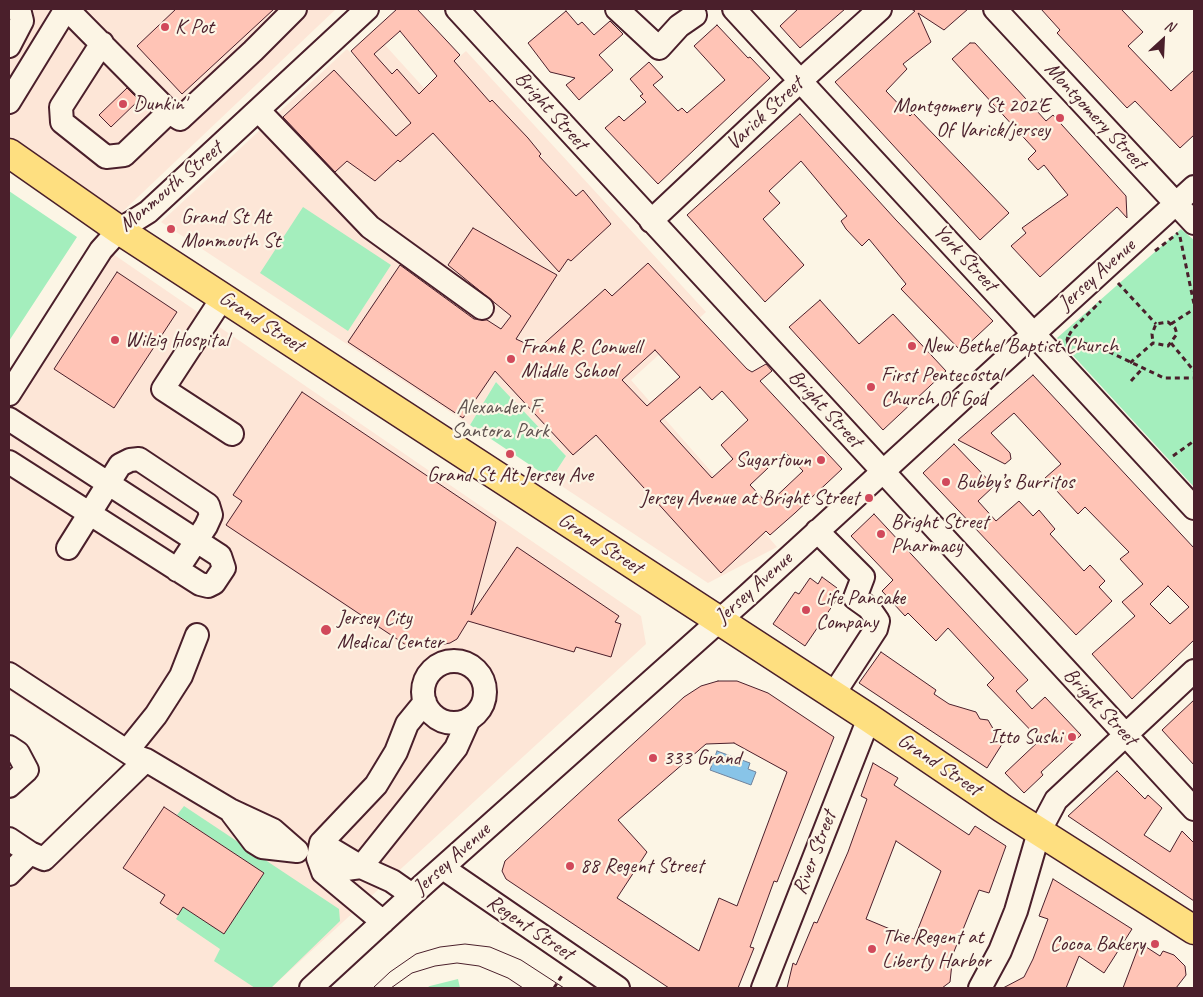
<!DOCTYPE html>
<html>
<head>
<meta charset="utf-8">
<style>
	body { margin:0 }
	#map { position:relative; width:1203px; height:997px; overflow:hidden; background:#fcf5e5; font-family:Caveat,sans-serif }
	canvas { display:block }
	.frame { position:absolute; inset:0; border:10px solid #4a1f2b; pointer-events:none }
	.north { position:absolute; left:1138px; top:15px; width:50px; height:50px; -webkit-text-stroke:4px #fcf5e5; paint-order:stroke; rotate:25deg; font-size:14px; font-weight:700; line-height:20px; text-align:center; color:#4a1f2b }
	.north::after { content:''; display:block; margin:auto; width:18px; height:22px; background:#4a1f2b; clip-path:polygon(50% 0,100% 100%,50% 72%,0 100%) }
</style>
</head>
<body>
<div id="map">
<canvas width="1203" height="997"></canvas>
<div class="frame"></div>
<div class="north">N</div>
</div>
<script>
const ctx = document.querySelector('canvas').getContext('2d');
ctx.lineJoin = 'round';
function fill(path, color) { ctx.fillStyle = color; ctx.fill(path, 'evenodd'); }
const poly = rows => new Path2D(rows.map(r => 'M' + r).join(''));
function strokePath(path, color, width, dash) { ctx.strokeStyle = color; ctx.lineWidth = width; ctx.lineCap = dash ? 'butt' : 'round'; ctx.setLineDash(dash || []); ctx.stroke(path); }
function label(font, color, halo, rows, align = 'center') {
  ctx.font = font + ' Caveat,sans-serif'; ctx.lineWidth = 4.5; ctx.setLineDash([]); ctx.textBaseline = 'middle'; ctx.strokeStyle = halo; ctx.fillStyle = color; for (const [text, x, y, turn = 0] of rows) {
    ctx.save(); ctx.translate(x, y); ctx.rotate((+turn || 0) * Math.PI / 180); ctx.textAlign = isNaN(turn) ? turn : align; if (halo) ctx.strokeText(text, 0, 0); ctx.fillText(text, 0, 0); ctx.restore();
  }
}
const built = poly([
	[9,9,336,9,119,215,9,142],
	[385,45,424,88,466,51,706,312,631,380,777,547,708,583,551,479,566,456,496,382,470,425,161,222,347,49,362,65],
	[113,254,641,616,646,644,271,988,9,988,9,873,124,765,9,691,9,414]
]);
const green = poly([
	[9,191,77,237,9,341],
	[303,207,391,265,348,331,260,273],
	[1181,229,1194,240,1194,487,1057,338],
	[496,382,566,456,551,479,470,425],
	[184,806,339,909,340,921,271,988,255,988,214,961,220,949,176,919,183,907,224,934,264,873,177,815],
	[458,979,460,988,426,988,430,986]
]);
const water = poly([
	[717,751,750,763,748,769,756,772,751,785,710,770,717,751]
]);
const building = poly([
	[176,9,274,9,182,94,137,46,176,9],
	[397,9,417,9,460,55,454,61,490,102,492,100,528,138,541,154,539,156,576,196,583,190,611,224,571,261,568,259,559,272,433,133,400,162,398,160,375,181,347,161,335,172,283,117,334,70,396,136,411,123,351,51,397,9],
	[400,31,437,76,419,94,397,69,392,74,374,54,400,31],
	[798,9,845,9,800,48,780,26,798,9],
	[911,9,968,9,944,30,918,13,931,42,903,64,907,69,886,91,910,116,913,113,1009,213,980,240,835,82,915,11,911,9],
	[1041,9,1121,9,1143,32,1128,46,1171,91,1194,70,1194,135,1180,148,1135,101,1127,108,1057,33,1060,30,1041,9],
	[566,11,578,25,582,22,594,35,610,21,623,34,599,55,613,70,579,100,566,85,575,78,550,72,528,43,566,11],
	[717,25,748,58,750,57,770,78,658,184,605,128,619,116,624,121,646,102,640,96,643,94,630,79,649,62,663,77,653,85,678,111,682,108,687,113,725,80,694,46,717,25],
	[970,43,975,43,1046,121,1053,115,1126,196,1127,218,1117,207,1040,277,1011,246,1026,233,1022,228,1068,195,1044,165,1038,170,1028,159,1036,151,952,59,970,43],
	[127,88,139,100,111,127,99,115,127,88],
	[800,114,896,220,993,321,961,351,901,289,906,284,902,279,869,239,862,246,846,229,841,221,847,216,801,161,769,191,780,203,763,219,804,265,765,302,687,215,800,114],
	[473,228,557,275,516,339,538,349,605,289,612,296,648,263,747,369,752,372,766,364,772,371,760,381,842,469,795,513,770,535,766,531,721,573,596,435,573,455,495,371,463,418,348,342,400,265,474,319,487,320,501,329,511,316,448,265,473,228],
	[655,350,680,377,647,406,622,380,655,350],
	[700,387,712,400,722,391,748,420,721,445,733,459,712,478,660,421,700,387],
	[785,452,803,471,768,504,750,485,785,452],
	[117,272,177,312,114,408,54,369,117,272],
	[820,300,859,344,893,314,946,371,883,430,789,327,820,300],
	[1033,375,1194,548,1194,640,1132,699,1092,654,1135,616,1122,602,1143,584,1120,559,1129,552,1085,507,1078,514,1045,478,1061,464,1014,413,991,433,1010,453,1011,459,1005,464,958,440,1033,375],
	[1168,586,1189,607,1170,624,1150,604,1168,586],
	[302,392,496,522,471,615,517,547,619,616,615,622,621,624,611,657,576,647,574,652,468,621,457,639,450,643,434,646,418,640,412,649,226,525,242,501,233,495,302,392],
	[954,444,994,486,978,501,996,521,1019,501,1033,516,1039,510,1055,529,1050,534,1084,571,1090,565,1105,581,1099,587,1112,601,1076,635,923,473,954,444],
	[874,514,1028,680,1016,691,1032,709,1045,697,1081,735,1041,772,1043,775,1024,793,1005,773,1040,740,987,685,994,678,948,628,936,641,908,613,905,616,882,591,893,580,851,536,874,514],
	[822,577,837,588,834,592,839,596,805,646,773,624,795,592,799,594,810,578,818,584,822,577],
	[881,652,936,690,934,694,949,704,976,712,980,719,988,720,995,732,999,733,1004,741,987,768,859,683,881,652],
	[718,681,737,681,768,693,834,737,777,882,774,881,750,947,754,948,738,988,669,988,506,879,502,871,505,861,684,697,701,686,718,681],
	[734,743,787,772,737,906,719,898,699,951,617,898,647,852,618,820,706,744,734,743],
	[1194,700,1194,765,1162,730,1194,700],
	[873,763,898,778,894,785,969,835,975,826,1006,846,989,893,979,890,953,954,950,982,942,988,787,988,793,963,796,965,814,922,817,923,848,852,867,799,861,796,873,763],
	[896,841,941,871,914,939,866,919,896,841],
	[1117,771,1145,799,1148,795,1162,808,1144,835,1170,852,1182,831,1194,843,1194,901,1068,816,1117,771],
	[164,807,264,873,224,934,183,907,178,915,160,903,165,895,123,868,164,807],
	[1053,879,1132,929,1104,973,1079,956,1066,988,1003,988,1024,977,1033,959,1048,919,1039,916,1053,879],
	[1140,943,1160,956,1163,951,1174,955,1185,966,1186,975,1176,988,1123,988,1140,943]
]);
const path = poly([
	[1180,237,1194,304],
	[1155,251,1178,233],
	[1118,283,1156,324],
	[1171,324,1194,309],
	[1066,338,1101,348,1164,378,1194,378],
	[1171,343,1194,371],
	[1068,344,1067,339,1072,330,1101,301],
	[1130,363,1153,343,1168,346,1177,334,1175,328,1168,322,1156,324,1152,334,1153,343],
	[1131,381,1142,369],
	[1173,456,1194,441],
	[554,988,563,974]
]);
const minor = poly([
	[67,9,169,112,180,119,253,51,295,9],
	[457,9,1194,809],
	[617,9,659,48,679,26,695,15],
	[734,9,1194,508],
	[995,9,1194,223],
	[102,43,61,107,62,122,106,157,124,155,169,112],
	[9,46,22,21,19,9],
	[9,102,66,9],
	[259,111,370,227,482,308],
	[651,221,787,93,880,9],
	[223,297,163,389,232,434],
	[9,394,101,250,119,230,148,212,367,9],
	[9,419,220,556,224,568,214,583,208,586,200,584,9,462],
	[817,531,863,577,855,598,869,608,878,621,876,629,833,695],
	[68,548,120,465,130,460,139,459,208,505,211,515,206,526,177,570],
	'423 692a31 31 0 1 1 62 0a31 31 0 1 1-62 0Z',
	[9,674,134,756,146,760,230,810,273,830,297,851],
	[9,747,18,753,27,770,9,786],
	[127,751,156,715,181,676,197,635],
	[232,813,254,842,262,847,297,851],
	[9,839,30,853,44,859,146,760],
	[321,843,361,867,392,881,412,895],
	[443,868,618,988],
	[323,872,361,867,456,748,469,719],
	[9,874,30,853],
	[383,922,323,872,318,858,321,843,376,785,396,752,407,724,425,702],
	[311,988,424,884,748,595,1194,187],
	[763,988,869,718],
	[980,988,1000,951,1016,911,1039,832,1056,800,1194,671]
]);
const major = poly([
	[9,153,119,230,869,718,1002,808,1194,930]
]);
const tram = poly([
	[373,988,390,972,416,954,440,947,465,944,490,947,521,960,564,988],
	[391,988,412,973,435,966,457,963,479,966,508,978,523,988]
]);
const markers = [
	[165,27,5,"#d1495b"],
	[123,104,5,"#d1495b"],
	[1060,118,5,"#d1495b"],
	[171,229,5,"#d1495b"],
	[115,340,5,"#d1495b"],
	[912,346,5,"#d1495b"],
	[511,359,5,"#d1495b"],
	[871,387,5,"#d1495b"],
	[510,454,5,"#d1495b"],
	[821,460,5,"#d1495b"],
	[946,482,5,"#d1495b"],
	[869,498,5,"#d1495b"],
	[881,534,5,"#d1495b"],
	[806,610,5,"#d1495b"],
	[326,630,6,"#d1495b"],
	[1072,737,5,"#d1495b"],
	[653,758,5,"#d1495b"],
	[570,866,5,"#d1495b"],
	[1155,944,5,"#d1495b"],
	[872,949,5,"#d1495b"]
];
const poiNames = [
	["K Pot",175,27],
	["Dunkin'",133,104],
	["Montgomery St 202'E",1050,106,"right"],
	["Of Varick/jersey",1050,130,"right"],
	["Grand St At",181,217],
	["Monmouth St",181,241],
	["Wilzig Hospital",125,340],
	["New Bethel Baptist Church",922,346],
	["Frank R. Conwell",521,347],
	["Middle School",521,371],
	["First Pentecostal",881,375],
	["Church Of God",881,399],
	["Sugartown",811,460,"right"],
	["Grand St At Jersey Ave",510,475,"center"],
	["Bubby’s Burritos",956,482],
	["Jersey Avenue at Bright Street",859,498,"right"],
	["Bright Street",891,522],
	["Pharmacy",891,546],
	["Life Pancake",816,598],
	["Company",816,622],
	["Jersey City",337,618],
	["Medical Center",337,642],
	["Itto Sushi",1062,737,"right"],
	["333 Grand",663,758],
	["88 Regent Street",580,866],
	["The Regent at",882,937],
	["Liberty Harbor",882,961],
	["Cocoa Bakery",1145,944,"right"]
];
const streetNames = [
	["Bright Street",551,111,48],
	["Varick Street",765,114,-43],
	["Montgomery Street",1095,116,47],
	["Monmouth Street",171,187,-40],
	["York Street",965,258,47],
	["Jersey Avenue",1097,275,-42],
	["Grand Street",261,322,33],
	["Bright Street",825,409,47],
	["Grand Street",600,544,33],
	["Jersey Avenue",754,588,-42],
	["Bright Street",1100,707,47],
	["Grand Street",939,765,34],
	["River Street",815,853,-69],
	["Jersey Avenue",452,859,-42],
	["Regent Street",530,928,34]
];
const parkNames = [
	["Alexander F.",500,407],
	["Santora Park",500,431]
];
fill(built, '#fde6d7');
fill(green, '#a4eebd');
fill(water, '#88c4e8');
strokePath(water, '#6f829c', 1);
fill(building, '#ffc4b6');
strokePath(building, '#4a1f2b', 1);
strokePath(minor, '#4a1f2b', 26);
strokePath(major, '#4a1f2b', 31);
strokePath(path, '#4a1f2b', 3, [5, 4]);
strokePath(minor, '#fcf5e5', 22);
strokePath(major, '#fedf80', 28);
strokePath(tram, '#4a1f2b', 1);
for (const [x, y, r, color] of markers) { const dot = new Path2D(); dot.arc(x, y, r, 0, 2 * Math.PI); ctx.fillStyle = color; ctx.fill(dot); strokePath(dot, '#fcf5e5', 2); }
label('21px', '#4a1f2b', '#fcf5e5', poiNames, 'left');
label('21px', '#4a1f2b', '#fcf5e5', streetNames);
label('21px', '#605350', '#fcf5e5', parkNames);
</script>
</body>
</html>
